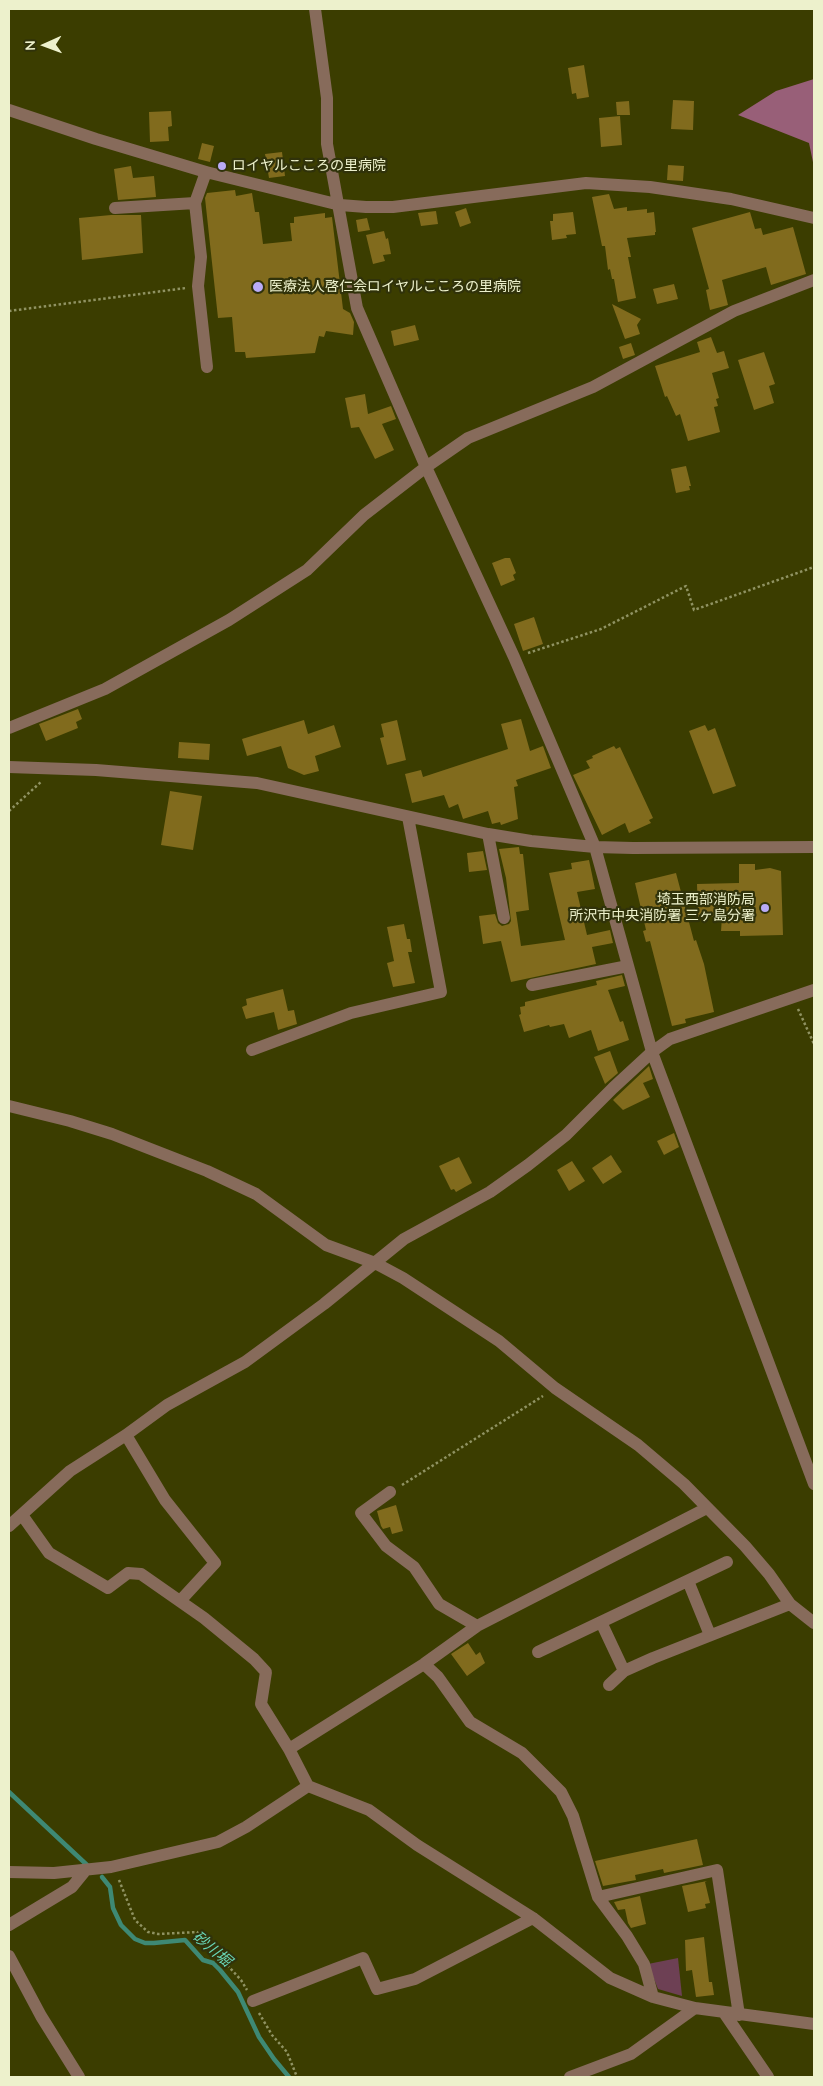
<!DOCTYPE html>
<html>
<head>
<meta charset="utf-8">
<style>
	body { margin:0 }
	#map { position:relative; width:823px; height:2086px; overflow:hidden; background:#3b3d00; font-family:Quicksand,sans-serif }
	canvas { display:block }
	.frame { position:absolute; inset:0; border:10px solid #edf1cc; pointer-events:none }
	.north { position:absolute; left:20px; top:20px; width:50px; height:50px; -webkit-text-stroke:4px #30320a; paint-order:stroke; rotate:268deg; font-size:14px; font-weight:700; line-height:20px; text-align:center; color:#edf1cc }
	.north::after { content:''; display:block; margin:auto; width:18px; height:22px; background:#edf1cc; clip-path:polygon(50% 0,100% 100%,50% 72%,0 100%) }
</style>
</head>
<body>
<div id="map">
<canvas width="823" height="2086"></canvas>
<div class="frame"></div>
<div class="north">N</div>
</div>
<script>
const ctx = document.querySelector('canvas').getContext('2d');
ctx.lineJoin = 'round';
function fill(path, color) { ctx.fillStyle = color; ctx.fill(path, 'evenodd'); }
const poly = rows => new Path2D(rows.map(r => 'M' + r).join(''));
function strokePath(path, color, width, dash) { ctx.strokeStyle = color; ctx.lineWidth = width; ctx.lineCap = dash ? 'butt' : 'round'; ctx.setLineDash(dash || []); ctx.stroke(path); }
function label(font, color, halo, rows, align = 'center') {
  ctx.font = font + ' Quicksand,"Noto Sans JP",sans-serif'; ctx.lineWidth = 4.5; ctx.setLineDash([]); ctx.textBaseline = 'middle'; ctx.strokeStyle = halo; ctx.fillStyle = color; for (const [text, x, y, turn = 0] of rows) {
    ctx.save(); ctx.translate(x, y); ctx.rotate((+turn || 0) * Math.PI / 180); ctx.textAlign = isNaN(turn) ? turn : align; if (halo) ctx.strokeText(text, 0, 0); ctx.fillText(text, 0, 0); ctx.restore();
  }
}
const green = poly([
	[678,1958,682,1996,658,1989,648,1964]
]);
const forest = poly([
	[814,79,814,167,809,143,738,115,776,91]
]);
const stream = poly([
	[9,1792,87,1865],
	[102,1877,110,1887,113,1908,121,1925,135,1939,145,1943,154,1943,185,1940,203,1960,213,1963,220,1970,238,1992,259,2037,274,2059,289,2077]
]);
const building = poly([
	[584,65,589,97,577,99,576,93,572,94,568,68],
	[673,100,694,101,693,130,671,129],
	[629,101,630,115,617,115,616,102],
	[171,111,172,126,168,127,169,141,150,142,149,112],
	[620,116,622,145,601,147,599,118],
	[202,143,214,146,210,162,198,159],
	[282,152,285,176,269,178,265,154],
	[668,165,684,166,683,181,667,180],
	[131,166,133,178,154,176,156,197,118,200,114,169],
	[235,190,236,196,252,193,255,212,259,212,263,244,292,241,290,223,294,223,294,217,325,213,325,218,332,217,343,309,350,313,354,322,353,335,326,331,324,337,319,336,315,353,246,358,245,352,235,352,232,317,218,318,205,198,207,193],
	[609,194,614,209,627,207,627,211,647,209,647,213,654,212,656,232,655,232,655,235,627,238,631,257,628,257,636,298,618,302,614,279,612,279,610,269,608,270,605,246,602,246,592,197],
	[466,208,471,223,460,227,455,212],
	[436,211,438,224,421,226,418,213],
	[573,212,576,234,566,235,567,238,552,240,550,221,553,221,553,214],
	[750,212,755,229,761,228,763,235,793,227,806,274,771,285,766,267,722,280,728,305,710,310,706,290,709,289,692,228],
	[111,215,141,215,143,253,82,260,79,218],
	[367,218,370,230,358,232,356,220],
	[384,231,386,239,388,238,391,254,383,255,385,261,373,264,366,235],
	[674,284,678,299,657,304,653,289],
	[612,304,641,319,637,325,640,334,625,339],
	[415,325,419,340,394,346,391,331],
	[711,337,717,353,724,351,729,368,712,373,719,398,716,399,718,406,714,407,720,432,688,441,680,414,676,416,667,396,665,397,655,366,700,352,697,342],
	[631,343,635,355,623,359,619,347],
	[764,352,775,384,769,386,774,403,754,410,738,360],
	[365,394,368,414,391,406,396,419,382,424,394,450,375,459,359,427,351,428,345,398],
	[686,466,691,486,689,486,690,490,676,493,671,469],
	[505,558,510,558,516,573,513,575,515,580,501,586,492,563],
	[534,617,543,644,523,651,514,624],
	[78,709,82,719,76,722,78,728,46,741,39,724],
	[521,719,530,751,543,746,551,768,516,780,518,786,514,787,518,819,501,825,500,822,492,824,488,811,463,819,458,804,449,808,444,795,412,803,405,774,421,770,423,777,508,749,501,724],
	[304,720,308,734,334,725,341,747,315,756,319,771,304,775,288,768,281,746,247,756,242,739],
	[397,720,406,760,387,765,380,738,384,737,381,724],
	[705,725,708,731,715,728,736,786,713,794,689,731],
	[179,742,210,744,209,760,178,758],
	[614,746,616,749,620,747,653,818,649,820,651,823,629,833,625,823,602,835,573,775,590,768,586,761,593,758,592,756],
	[170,791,202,796,193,850,161,845],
	[519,847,520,854,523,854,529,910,516,912,521,946,565,940,549,873,572,869,571,863,589,860,595,889,577,892,587,935,610,930,613,943,592,947,596,964,511,982,501,941,483,944,479,916,495,914,498,923,502,926,509,924,511,921,506,878,499,849],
	[483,851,487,870,469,872,467,853],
	[739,864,755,864,755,870,770,868,781,871,783,935,740,936,740,931,721,931,722,917,698,917,697,884,739,883],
	[676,873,694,941,696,940,704,964,714,1012,685,1019,686,1023,672,1026,650,941,646,942,643,931,646,930,635,883],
	[404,924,407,939,410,939,412,952,408,952,415,983,393,987,387,963,394,961,387,927],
	[622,975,625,986,608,990,620,1022,623,1021,629,1040,598,1051,591,1030,569,1038,564,1024,550,1027,549,1025,524,1032,519,1015,521,1014,520,1007,525,1006,525,1002,597,985,596,981],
	[283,989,288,1011,294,1010,297,1024,278,1030,274,1012,246,1019,242,1007,247,1005,246,999],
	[610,1051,618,1073,605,1084,594,1057],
	[649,1066,653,1079,643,1083,650,1097,623,1110,613,1100],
	[674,1133,679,1147,664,1155,657,1141],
	[611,1155,622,1172,603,1184,592,1168],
	[459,1157,472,1183,456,1192,454,1189,451,1190,439,1166],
	[572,1161,585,1181,569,1191,557,1170],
	[396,1505,403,1531,392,1534,390,1527,383,1529,381,1526,377,1511],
	[468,1643,476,1655,480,1652,485,1663,467,1676,451,1654],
	[697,1839,703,1865,664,1873,663,1869,635,1875,636,1880,603,1886,595,1861],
	[707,1881,705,1882,710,1903,705,1904,706,1908,688,1912,682,1886],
	[640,1896,646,1924,631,1928,628,1923,625,1909,618,1910,614,1902],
	[704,1937,709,1982,712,1982,714,1995,696,1997,692,1970,686,1971,685,1940]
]);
const path = poly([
	[9,311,186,288],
	[528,653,601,629,686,586,694,610,814,567],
	[9,811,42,781],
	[798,1009,814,1044],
	[402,1485,543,1396],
	[119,1880,135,1920,148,1932,158,1934,197,1932,241,1980,247,1990],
	[259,2013,272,2035,287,2052,297,2077]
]);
const minor = poly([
	[315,9,327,98,327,144,357,308,426,467,514,657,595,847,652,1052,814,1484],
	[9,110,96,139,206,172,340,205,366,207,393,207,586,183,650,187,731,199,814,218],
	[195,203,201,257,198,286,207,367],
	[115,208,195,203,206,172],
	[9,728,105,689,229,620,307,570,364,515,426,467,468,438,593,387,734,311,814,280],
	[9,767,96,770,257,783,488,834,531,841,595,847,633,848,814,847],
	[488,834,504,918],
	[532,985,628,966],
	[252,1050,351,1013,441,992,408,817],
	[9,1106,70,1121,112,1134,207,1171,256,1194,326,1245,375,1263,403,1278,499,1341,555,1388,638,1445,684,1484,745,1546,769,1574,790,1604,814,1623],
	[126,1435,165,1500,215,1563,180,1601],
	[390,1492,361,1513,386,1546,414,1567,439,1604,477,1626],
	[22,1515,49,1553,108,1588,128,1573,141,1574,204,1618,254,1659,266,1672,261,1704,289,1749,308,1786],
	[9,1526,70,1471,126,1435,167,1405,245,1362,324,1304,404,1239,490,1192,528,1165,566,1135,613,1088,652,1052,670,1039,814,990],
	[688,1581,710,1635],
	[601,1622,624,1671],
	[538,1652,727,1562],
	[424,1664,438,1677,470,1722,522,1753,561,1792,573,1816,598,1897,627,1936,644,1964,653,1997],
	[609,1685,624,1671,653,1658,790,1604],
	[289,1749,424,1664,477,1626,707,1508],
	[9,1872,54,1873,111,1867,218,1842,246,1827,308,1786,369,1810,417,1845,533,1918,610,1978,653,1997,695,2008,814,2024],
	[598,1897,717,1870,739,2015],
	[9,1925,72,1887,85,1871],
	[9,1956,41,2016,79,2077],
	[253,2001,363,1958,377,1989,415,1979,533,1918],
	[725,2014,768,2077],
	[570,2077,631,2054,695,2008]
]);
const markers = [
	[222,166,5,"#b9abf7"],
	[258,287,6,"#b9abf7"],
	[765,908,5,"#b9abf7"]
];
const poiNames = [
	["ロイヤルこころの里病院",232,166],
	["医療法人啓仁会ロイヤルこころの里病院",269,287],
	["埼玉西部消防局",755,900,"right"],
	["所沢市中央消防署 三ヶ島分署",755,916,"right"]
];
const waterNames = [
	["砂川堀",212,1949,40]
];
fill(green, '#6d4054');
fill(forest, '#985f78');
strokePath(stream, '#3e8974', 4.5);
fill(building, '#816b1d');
strokePath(path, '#909362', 2.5, [2.5, 2.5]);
strokePath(minor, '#876b5b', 12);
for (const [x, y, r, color] of markers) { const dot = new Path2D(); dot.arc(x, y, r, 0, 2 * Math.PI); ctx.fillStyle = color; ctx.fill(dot); strokePath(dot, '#30320a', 2); }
label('14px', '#edf1cc', '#30320a', poiNames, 'left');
label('italic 15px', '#69d7b8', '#30320a', waterNames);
</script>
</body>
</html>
